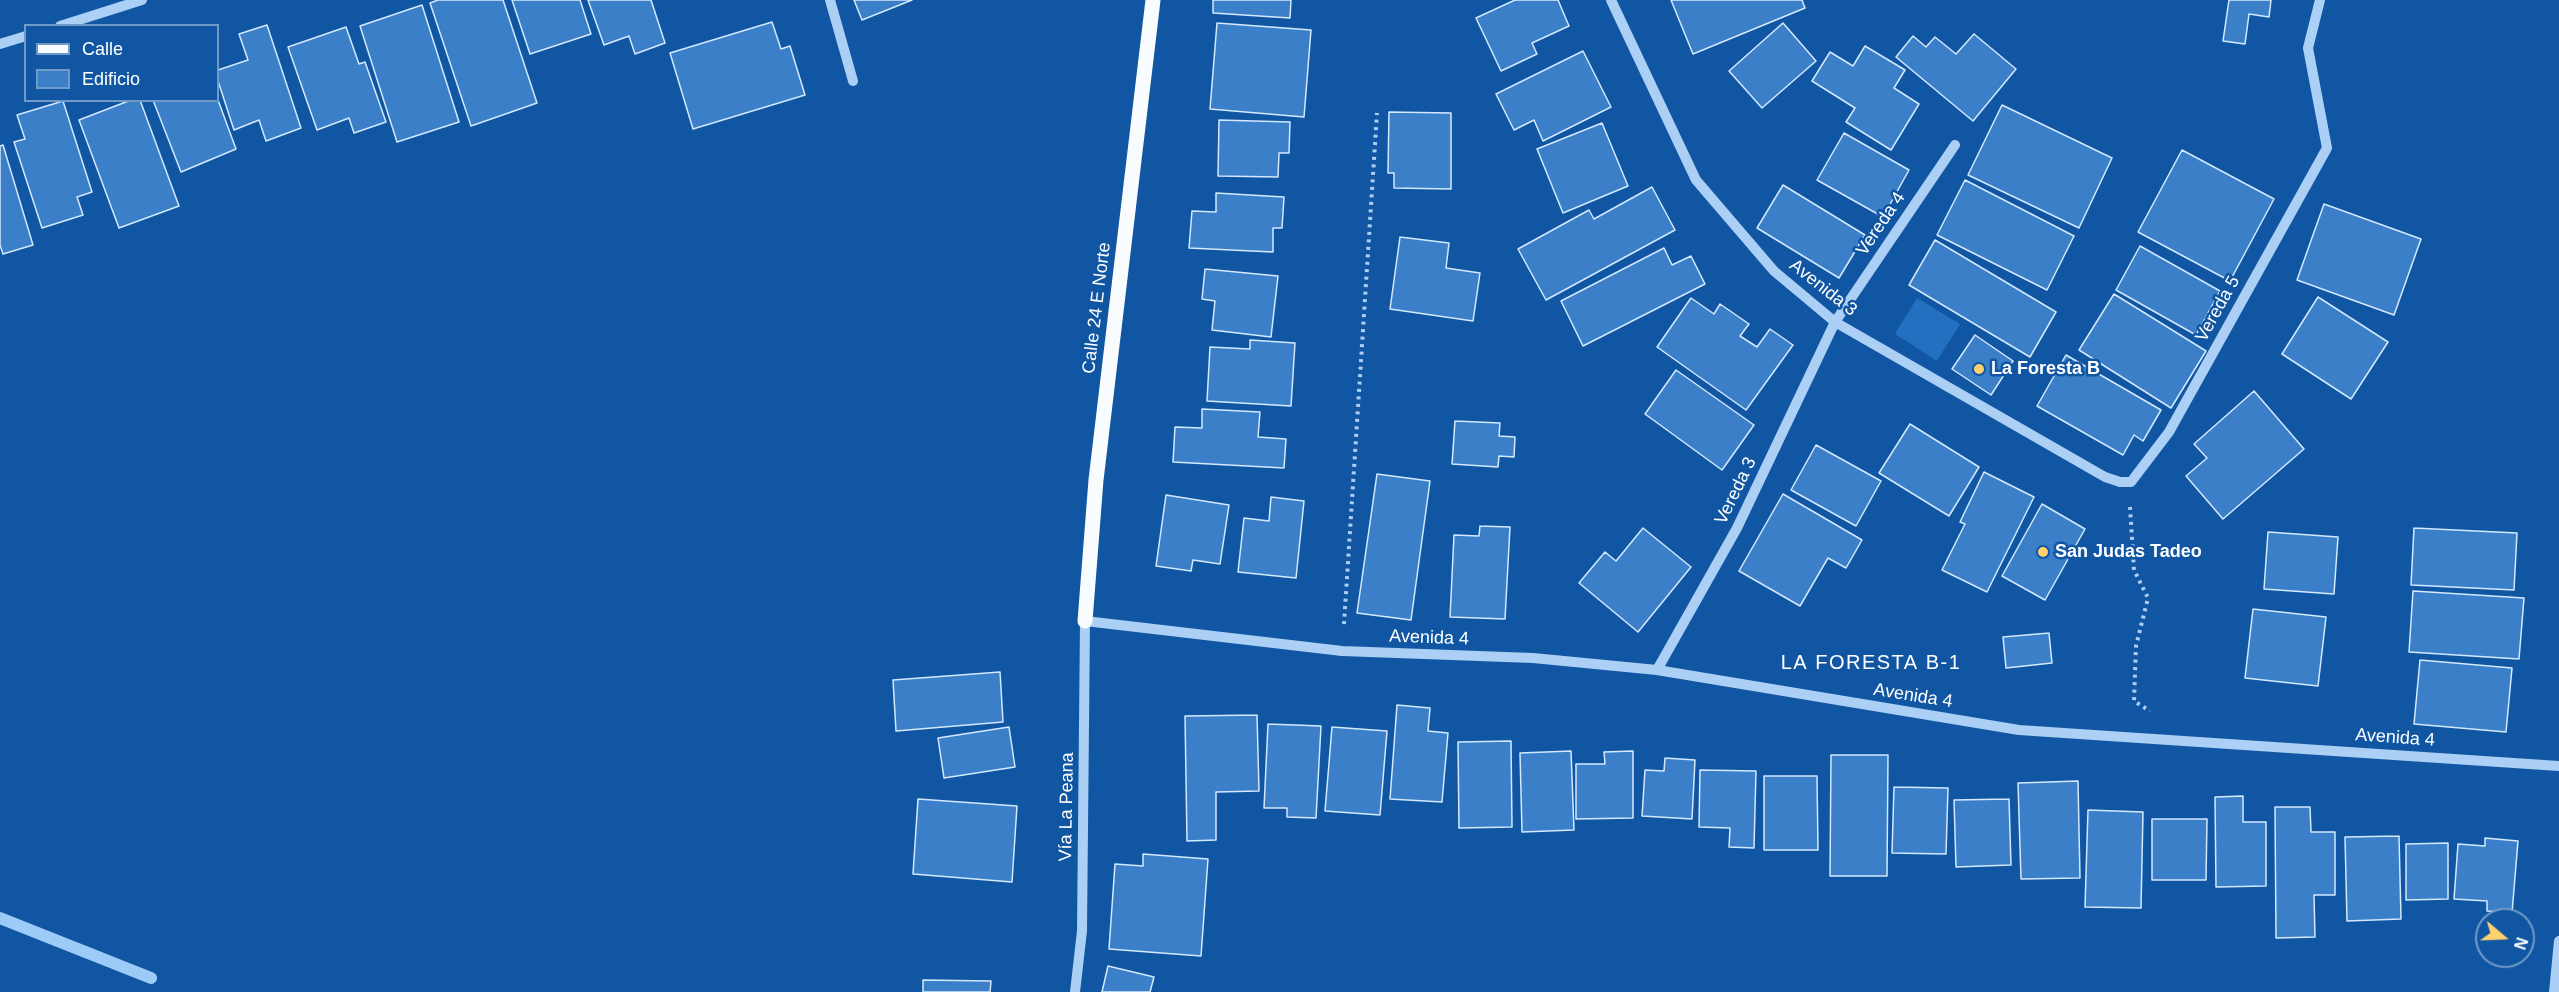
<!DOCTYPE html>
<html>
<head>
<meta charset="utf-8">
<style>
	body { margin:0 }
	#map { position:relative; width:2559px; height:992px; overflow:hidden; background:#1156a2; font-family:Arial,sans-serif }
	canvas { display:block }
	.legend { position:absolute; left:24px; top:24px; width:195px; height:78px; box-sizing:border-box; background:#1156a2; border:2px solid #709ac7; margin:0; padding:8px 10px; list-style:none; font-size:18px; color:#fff }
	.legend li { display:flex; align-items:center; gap:12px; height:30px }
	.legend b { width:30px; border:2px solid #709ac7 }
	.north { position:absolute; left:2475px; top:908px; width:60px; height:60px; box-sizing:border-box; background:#1156a2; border:2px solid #709ac7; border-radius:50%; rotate:109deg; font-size:16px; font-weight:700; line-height:24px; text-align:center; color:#fff }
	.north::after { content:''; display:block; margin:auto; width:21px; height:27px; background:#ffd06f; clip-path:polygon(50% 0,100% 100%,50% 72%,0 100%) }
</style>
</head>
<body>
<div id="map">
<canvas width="2559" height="992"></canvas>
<ul class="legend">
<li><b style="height:8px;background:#f9fcff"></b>Calle</li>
<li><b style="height:16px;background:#3a7fc8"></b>Edificio</li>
</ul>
<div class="north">N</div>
</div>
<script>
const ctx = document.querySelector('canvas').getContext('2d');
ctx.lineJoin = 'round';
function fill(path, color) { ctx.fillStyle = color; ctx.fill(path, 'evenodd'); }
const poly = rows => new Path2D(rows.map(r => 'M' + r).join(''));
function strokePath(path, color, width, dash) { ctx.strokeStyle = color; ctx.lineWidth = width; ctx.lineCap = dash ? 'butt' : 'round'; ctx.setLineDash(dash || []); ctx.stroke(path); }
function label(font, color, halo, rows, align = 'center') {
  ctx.font = font + ' Arial,sans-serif'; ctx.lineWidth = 5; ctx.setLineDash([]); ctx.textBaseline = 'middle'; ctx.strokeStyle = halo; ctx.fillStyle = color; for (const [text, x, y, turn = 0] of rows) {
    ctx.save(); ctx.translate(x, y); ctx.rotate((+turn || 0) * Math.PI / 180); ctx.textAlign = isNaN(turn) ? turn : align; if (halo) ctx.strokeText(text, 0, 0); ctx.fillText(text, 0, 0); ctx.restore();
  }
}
const green = poly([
	[1917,298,1960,324,1937,361,1895,334]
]);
const stream = poly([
	[0,918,151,978]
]);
const building = poly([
	[438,0,503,0,537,103,471,126,430,3,438,0],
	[512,0,580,0,591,34,530,54,512,0],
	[588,0,651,0,665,43,635,54,629,36,604,45,588,0],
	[854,0,912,0,862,20,854,0],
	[1213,0,1291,0,1290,18,1213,13,1213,0],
	[1515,0,1558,0,1569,26,1532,43,1537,54,1501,71,1476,18,1515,0],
	[1671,0,1802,0,1805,8,1693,54,1671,0],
	[2229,0,2271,0,2269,17,2249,14,2245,44,2223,41,2229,0],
	[422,5,459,122,397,142,360,26,422,5],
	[772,22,781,49,790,46,805,95,693,129,670,53,772,22],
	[1217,23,1311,30,1304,117,1210,109,1217,23],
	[1783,23,1816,61,1762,108,1729,71,1783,23],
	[267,25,301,128,266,141,259,120,234,130,218,81,218,70,248,60,239,34,267,25],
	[346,27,359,64,365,62,386,122,354,133,349,118,317,130,288,47,346,27],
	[1974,34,2016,69,1973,121,1896,57,1913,36,1926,47,1935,37,1956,54,1974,34],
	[1865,46,1905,70,1894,88,1919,104,1891,150,1846,122,1855,108,1812,81,1830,52,1853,66,1865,46],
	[1583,51,1611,107,1543,141,1534,120,1514,130,1496,94,1583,51],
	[131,100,140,100,179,206,119,228,79,120,131,100],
	[153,100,218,100,236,149,181,172,153,100],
	[63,101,92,192,77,197,83,215,42,228,14,142,25,139,17,115,63,101],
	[2002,105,2112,158,2079,228,1968,175,2002,105],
	[1389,112,1451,113,1451,189,1394,188,1394,173,1388,173,1389,112],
	[1219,120,1290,122,1289,153,1279,153,1278,177,1218,176,1219,120],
	[1602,123,1628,186,1563,213,1537,149,1602,123],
	[1844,133,1909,170,1883,217,1817,180,1844,133],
	[3,145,33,245,3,254,0,245,0,146,3,145],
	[2182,150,2274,199,2230,281,2138,232,2182,150],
	[1965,180,2074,236,2047,290,1937,235,1965,180],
	[1783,185,1865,235,1839,278,1757,228,1783,185],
	[1652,187,1675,230,1546,300,1518,249,1589,210,1594,219,1652,187],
	[1216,193,1284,197,1282,228,1273,228,1273,252,1189,248,1192,211,1216,212,1216,193],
	[2324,204,2421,239,2394,315,2297,280,2324,204],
	[1400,237,1449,243,1446,268,1480,273,1473,321,1390,309,1400,237],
	[1935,240,2056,312,2030,357,1909,285,1935,240],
	[2140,246,2220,291,2196,335,2116,290,2140,246],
	[1664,248,1672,265,1691,256,1705,284,1583,346,1561,301,1664,248],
	[1205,269,1278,276,1271,337,1212,330,1215,301,1202,299,1205,269],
	[2114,294,2206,351,2171,408,2079,350,2114,294],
	[2318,297,2388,342,2351,399,2282,354,2318,297],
	[1691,298,1714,314,1720,304,1749,324,1740,336,1757,347,1770,329,1793,345,1746,410,1657,347,1691,298],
	[1975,335,2013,361,1991,395,1952,369,1975,335],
	[1250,340,1295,343,1291,406,1207,401,1210,347,1250,349,1250,340],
	[2066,355,2161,410,2143,441,2134,435,2123,455,2037,406,2066,355],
	[1676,370,1754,425,1722,470,1645,414,1676,370],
	[2254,391,2304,449,2223,519,2186,476,2207,458,2194,444,2254,391],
	[1202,409,1260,412,1258,437,1286,439,1284,468,1173,462,1175,427,1202,428,1202,409],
	[1455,421,1500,423,1499,436,1515,437,1514,457,1499,456,1498,467,1452,464,1455,421],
	[1910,424,1979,467,1949,516,1879,473,1910,424],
	[1816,445,1881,481,1856,526,1791,490,1816,445],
	[1984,472,2034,497,1987,592,1942,570,1965,524,1960,522,1984,472],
	[1377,474,1430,481,1411,620,1357,613,1377,474],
	[1783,494,1862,540,1846,568,1828,558,1800,606,1739,571,1783,494],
	[1166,495,1229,505,1220,564,1193,560,1191,571,1156,566,1166,495],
	[1271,497,1304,501,1296,578,1238,572,1244,518,1269,521,1271,497],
	[2042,504,2085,529,2045,600,2002,576,2042,504],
	[1480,526,1510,527,1505,619,1450,617,1454,535,1479,536,1480,526],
	[1643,528,1691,567,1638,632,1579,583,1605,552,1616,561,1643,528],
	[2414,528,2517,533,2514,590,2411,585,2414,528],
	[2268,532,2338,537,2334,594,2264,589,2268,532],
	[2413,591,2524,598,2519,659,2409,652,2413,591],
	[2253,609,2326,617,2318,686,2245,678,2253,609],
	[2049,633,2052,663,2006,668,2003,637,2049,633],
	[2420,660,2512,668,2506,732,2414,724,2420,660],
	[1000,672,1003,722,896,731,893,680,1000,672],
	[1397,705,1430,708,1428,731,1448,733,1442,802,1390,799,1397,705],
	[1257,715,1259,791,1216,792,1216,840,1187,841,1185,716,1257,715],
	[1268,724,1321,726,1316,818,1287,817,1287,808,1264,808,1268,724],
	[1009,727,1015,767,944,778,938,738,1009,727],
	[1332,727,1387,731,1380,815,1325,811,1332,727],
	[1511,741,1512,827,1459,828,1458,742,1511,741],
	[1571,751,1574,830,1522,832,1520,753,1571,751],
	[1633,751,1633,818,1576,819,1576,764,1605,764,1604,752,1633,751],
	[1831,755,1888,755,1887,876,1830,876,1831,755],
	[1665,758,1695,760,1692,819,1642,816,1645,770,1664,771,1665,758],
	[1700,770,1756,771,1754,848,1729,847,1730,828,1699,827,1700,770],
	[1764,776,1817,776,1818,850,1764,850,1764,776],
	[2078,781,2080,878,2021,879,2018,783,2078,781],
	[1894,787,1948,788,1946,854,1892,853,1894,787],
	[2243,796,2243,822,2266,822,2266,886,2216,887,2215,797,2243,796],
	[918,799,1017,806,1012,882,913,874,918,799],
	[2009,799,2011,865,1956,867,1954,800,2009,799],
	[2275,807,2310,807,2311,832,2335,832,2335,895,2314,895,2315,937,2276,938,2275,807],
	[2088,810,2143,812,2141,908,2085,907,2088,810],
	[2152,819,2207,819,2206,880,2152,880,2152,819],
	[2399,836,2401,919,2347,921,2345,837,2399,836],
	[2485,838,2518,841,2512,913,2487,911,2487,901,2454,899,2458,844,2485,846,2485,838],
	[2448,843,2448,899,2406,900,2406,844,2448,843],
	[1143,854,1208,859,1201,956,1109,949,1115,864,1143,866,1143,854],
	[1108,966,1154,977,1150,992,1102,992,1108,966],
	[923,980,991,981,990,992,923,992,923,980]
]);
const path = poly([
	[2130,507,2134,570,2148,598,2136,646,2134,701,2150,711],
	[1344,624,1377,113]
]);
const minor = poly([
	[830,0,853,81],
	[1611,0,1696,180,1774,271,1835,322,2105,477,2120,482,2131,482,2169,432,2327,148,2308,48,2320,0],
	[60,26,142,0],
	[0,44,26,36],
	[1657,670,1737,528,1835,322,1955,145],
	[1075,992,1082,931,1085,621,1342,651,1533,658,1657,670,2019,730,2559,766],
	[2554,992,2559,941]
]);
const major = poly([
	[1085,621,1096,480,1153,0]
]);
const markers = [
	[1979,369,6,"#ffd06f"],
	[2043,552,6,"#ffd06f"]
];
const streetNames = [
	["Vereda 4",1881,224,-56],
	["Avenida 3",1823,288,38],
	["Calle 24 E Norte",1097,308,-83],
	["Vereda 5",2218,309,-61],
	["Vereda 3",1736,491,-64],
	["Avenida 4",1429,638,2],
	["Avenida 4",1913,696,9],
	["Avenida 4",2395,738,4],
	["Vía La Peana",1067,807,-89]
];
const poiNames = [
	["La Foresta B",1991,369],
	["San Judas Tadeo",2055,552]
];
const neighbourhoodNames = [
	["LA FORESTA B-1",1871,663]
];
fill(green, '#2470c0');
strokePath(stream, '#9dcbf8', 12);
fill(building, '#3a7fc8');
strokePath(building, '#d4e9fe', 1.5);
strokePath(path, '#abcff5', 4, [3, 4.5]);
strokePath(minor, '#abcff5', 10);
strokePath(major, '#f9fcff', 15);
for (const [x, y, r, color] of markers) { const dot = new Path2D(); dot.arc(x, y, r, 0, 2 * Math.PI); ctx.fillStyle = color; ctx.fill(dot); strokePath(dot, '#1156a2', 2); }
label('18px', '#fff', '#1156a2', streetNames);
label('bold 18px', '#fff', '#1156a2', poiNames, 'left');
ctx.letterSpacing = '1.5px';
label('20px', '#fff', '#1156a2', neighbourhoodNames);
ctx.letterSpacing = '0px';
</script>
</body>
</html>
